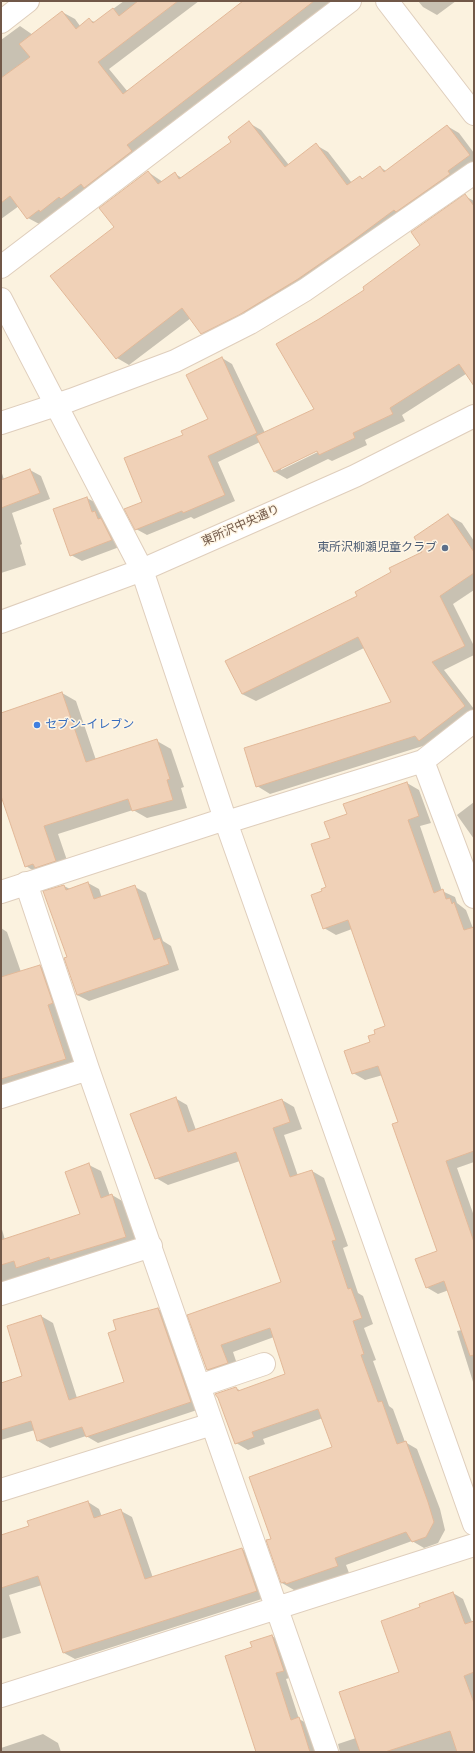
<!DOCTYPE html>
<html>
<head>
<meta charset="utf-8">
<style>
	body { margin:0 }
	#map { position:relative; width:475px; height:1753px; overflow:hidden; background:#fbf2df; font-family:"Titillium Web",sans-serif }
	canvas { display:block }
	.frame { position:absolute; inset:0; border:2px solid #715848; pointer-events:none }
</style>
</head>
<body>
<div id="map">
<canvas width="475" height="1753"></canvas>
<div class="frame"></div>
</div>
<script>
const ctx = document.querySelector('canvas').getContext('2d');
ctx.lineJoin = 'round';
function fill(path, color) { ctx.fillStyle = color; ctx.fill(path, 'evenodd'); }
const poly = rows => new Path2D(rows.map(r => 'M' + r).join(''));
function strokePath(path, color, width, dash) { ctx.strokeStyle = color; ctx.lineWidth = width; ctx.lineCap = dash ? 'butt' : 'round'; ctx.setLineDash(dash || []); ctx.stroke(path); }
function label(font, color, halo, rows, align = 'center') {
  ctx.font = font + ' "Titillium Web","Noto Sans JP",sans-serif'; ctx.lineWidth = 3; ctx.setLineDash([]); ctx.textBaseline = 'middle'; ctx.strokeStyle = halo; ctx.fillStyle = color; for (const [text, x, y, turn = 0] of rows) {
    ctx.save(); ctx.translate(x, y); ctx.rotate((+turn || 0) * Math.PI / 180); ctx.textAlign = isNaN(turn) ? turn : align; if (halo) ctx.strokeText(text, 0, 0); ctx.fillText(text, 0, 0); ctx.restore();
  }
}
const shadow = poly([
	[124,1,199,1,109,69,128,92,245,1,336,1,41,225,28,218,19,206,1,219,1,40,20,26,33,35,62,12,75,19,80,26,89,20,95,22],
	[418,1,456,1,437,15,423,7],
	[249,123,261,130,289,165,316,145,328,152,352,183,360,177,364,179,380,167,386,171,447,126,459,133,474,153,474,168,214,340,202,333,191,318,129,365,117,358,115,227,148,172,163,182,175,174,182,178,233,142],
	[465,196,474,201,474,375,469,372,402,415,405,421,365,440,367,445,332,461,328,459,287,479,275,472,260,442,218,462,235,501,194,519,191,517,147,535,136,529,143,503,184,436,209,420,222,358,232,364,265,433,315,410,319,320,366,290,422,245],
	[321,448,322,450,281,470,281,468],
	[1,470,4,480,30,470,41,476,50,499,12,513,22,544,20,545,26,565,1,573],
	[87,498,98,504,122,546,82,561,71,555],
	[448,515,462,523,474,541,474,590,453,604,474,646,474,655,444,670,474,709,474,717,426,745,270,794,257,786,392,702,364,648,256,701,242,694,359,597,392,572,423,552],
	[62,693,76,701,96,760,157,741,171,749,184,787,181,788,187,808,147,818,133,810,58,834,70,869,40,875,26,866,1,793,1,717],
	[407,783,419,790,431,823,420,826,442,891,455,897,457,903,466,910,474,931,474,1162,457,1168,474,1216,474,1385,457,1331,462,1330,449,1290,438,1294,426,1287,438,1251,399,1122,383,1075,365,1080,353,1073,371,1043,386,1027,352,929,336,935,324,928,323,892,327,888,331,838,348,815],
	[474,802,474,839,457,815],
	[88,883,99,889,102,898,135,887,146,893,163,941,171,946,179,970,89,1001,77,995,68,957,64,886,70,889],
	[1,928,7,932,21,972,40,966,51,973,76,1065,1,1088],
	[175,1098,187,1105,196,1130,282,1100,294,1107,302,1129,284,1135,298,1176,312,1171,324,1178,348,1246,343,1248,358,1293,363,1296,373,1324,364,1328,376,1360,373,1361,389,1406,393,1409,405,1442,417,1449,440,1509,445,1530,438,1543,424,1548,412,1541,346,1565,349,1573,299,1590,294,1590,282,1583,272,1539,333,1448,323,1418,263,1439,265,1444,248,1450,236,1443,236,1388,241,1391,286,1374,274,1337,233,1352,239,1370,219,1376,207,1370,188,1315,283,1283,240,1161,168,1185,156,1178],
	[89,1165,101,1171,110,1196,112,1195,124,1202,137,1244,1,1284,1,1226,5,1240,82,1215],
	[158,1309,170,1316,203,1408,98,1443,86,1436,50,1448,38,1441,35,1430,1,1440,1,1384,23,1377,41,1316,53,1323,77,1398,125,1382],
	[88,1502,99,1509,102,1517,121,1511,132,1517,153,1578,242,1549,253,1556,268,1597,75,1659,64,1653,42,1585,9,1595,21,1633,1,1639,1,1536,30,1527],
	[453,1593,463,1599,474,1627,474,1752,340,1752,338,1744,356,1738,400,1672,421,1608],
	[272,1636,282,1642,293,1677,286,1679,299,1719,310,1725,318,1752,257,1752,253,1648],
	[43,1734,58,1743,61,1752,1,1752,1,1748]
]);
const building = poly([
	[138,1,178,1,98,62,123,94,243,1,314,1,127,145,132,151,84,188,81,184,61,199,59,197,40,212,39,210,27,219,10,196,1,203,1,78,30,57,19,44,62,11,76,29,89,18,93,23,113,8,119,16,138,1],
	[249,121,285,167,316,143,347,185,360,176,362,179,380,166,384,172,447,125,470,155,448,171,450,174,396,212,394,210,347,245,298,279,239,315,201,334,182,308,116,359,50,276,114,227,99,208,148,171,158,184,175,172,179,179,231,142,228,137,249,121],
	[465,194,474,206,474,386,459,364,390,408,393,414,353,433,355,438,319,455,317,451,274,472,256,436,314,409,276,344,319,319,364,290,363,287,420,245,411,232,465,194],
	[222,357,257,433,208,456,225,495,183,513,182,511,135,530,124,509,142,502,124,458,183,435,181,431,208,419,186,375,222,357],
	[30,469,40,493,1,508,1,480,30,469],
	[87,497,92,512,95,511,98,519,101,518,112,540,70,556,53,509,87,497],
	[448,514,474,552,474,573,440,596,465,646,432,662,465,706,419,741,415,736,256,787,244,748,391,702,358,637,242,694,225,661,357,596,355,592,391,572,389,568,422,552,414,537,448,514],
	[62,692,86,762,157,739,170,779,167,780,173,800,132,811,128,799,44,826,56,861,35,868,33,864,25,867,1,796,1,713,62,692],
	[407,782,419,816,408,820,434,893,443,889,446,899,450,898,452,904,454,902,464,930,474,927,474,1151,446,1161,474,1242,474,1355,470,1356,444,1281,426,1288,415,1259,437,1251,392,1124,398,1122,378,1066,352,1074,344,1051,370,1042,368,1036,375,1034,374,1030,385,1026,348,920,323,929,311,895,322,891,321,889,326,887,311,844,330,838,324,822,347,814,343,804,407,782],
	[88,882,94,899,135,885,154,940,160,938,169,964,77,995,64,958,67,957,43,891,64,885,66,890,88,882],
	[40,965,53,1003,48,1005,66,1059,1,1079,1,977,40,965],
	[176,1097,188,1132,282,1099,290,1122,273,1128,290,1177,312,1170,336,1240,332,1241,348,1289,351,1288,362,1318,353,1321,364,1354,361,1355,378,1402,382,1401,397,1444,406,1441,428,1502,434,1522,426,1537,412,1542,406,1532,335,1558,338,1566,286,1584,285,1582,281,1583,266,1540,271,1539,249,1477,332,1447,318,1409,252,1432,254,1437,235,1444,218,1398,215,1394,236,1387,238,1391,285,1374,270,1328,221,1345,228,1363,207,1370,187,1315,281,1282,236,1152,155,1179,130,1114,176,1097],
	[89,1163,101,1198,112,1194,126,1237,50,1260,49,1257,16,1268,14,1261,1,1265,1,1240,80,1214,65,1172,89,1163],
	[158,1308,191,1402,86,1437,82,1427,37,1441,31,1421,1,1430,1,1383,22,1376,7,1326,41,1315,69,1400,124,1382,108,1333,116,1330,113,1320,158,1308],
	[88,1501,94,1518,121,1509,145,1579,242,1548,257,1591,63,1653,38,1576,1,1588,1,1535,29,1526,27,1521,88,1501],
	[453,1592,465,1624,474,1621,474,1672,464,1676,474,1703,474,1752,457,1752,450,1731,385,1752,360,1752,339,1692,399,1672,381,1621,420,1607,419,1604,453,1592],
	[272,1635,284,1671,276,1673,291,1720,299,1717,310,1752,256,1752,225,1656,252,1647,250,1642,272,1635]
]);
const minor = poly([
	[387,1,474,114],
	[1,22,28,1],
	[1,267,350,1],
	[1,299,142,570,225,819,474,1524],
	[1,423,71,400,175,361,250,323,305,290,474,173],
	[1,622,142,570,355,476,474,416],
	[423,761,474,897],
	[227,822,423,761,474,721],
	[26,883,88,1069,327,1752],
	[1,892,225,819],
	[1,1097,88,1069],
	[1,1294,151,1246],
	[199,1386,264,1364],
	[1,1490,212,1424],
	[1,1696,474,1545]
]);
const markers = [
	[445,548,4,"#5c6f8a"],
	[37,725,4,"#3f7fe0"]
];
const streetNames = [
	["東所沢中央通り",241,526,-24]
];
const serviceNames = [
	["東所沢柳瀬児童クラブ",437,548]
];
const shopNames = [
	["セブン-イレブン",45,725]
];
fill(shadow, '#0003');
fill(building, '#f0d1b7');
strokePath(building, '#e2b898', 1);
strokePath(minor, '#dfcebc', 24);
strokePath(minor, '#fff', 22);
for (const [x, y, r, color] of markers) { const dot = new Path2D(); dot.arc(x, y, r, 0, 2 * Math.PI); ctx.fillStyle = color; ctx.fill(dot); strokePath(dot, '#fff6e5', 1.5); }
label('12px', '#715848', '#fff6e5', streetNames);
label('12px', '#4e5e75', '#fff6e5', serviceNames, 'right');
label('12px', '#366cbe', '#fff6e5', shopNames, 'left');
</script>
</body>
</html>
